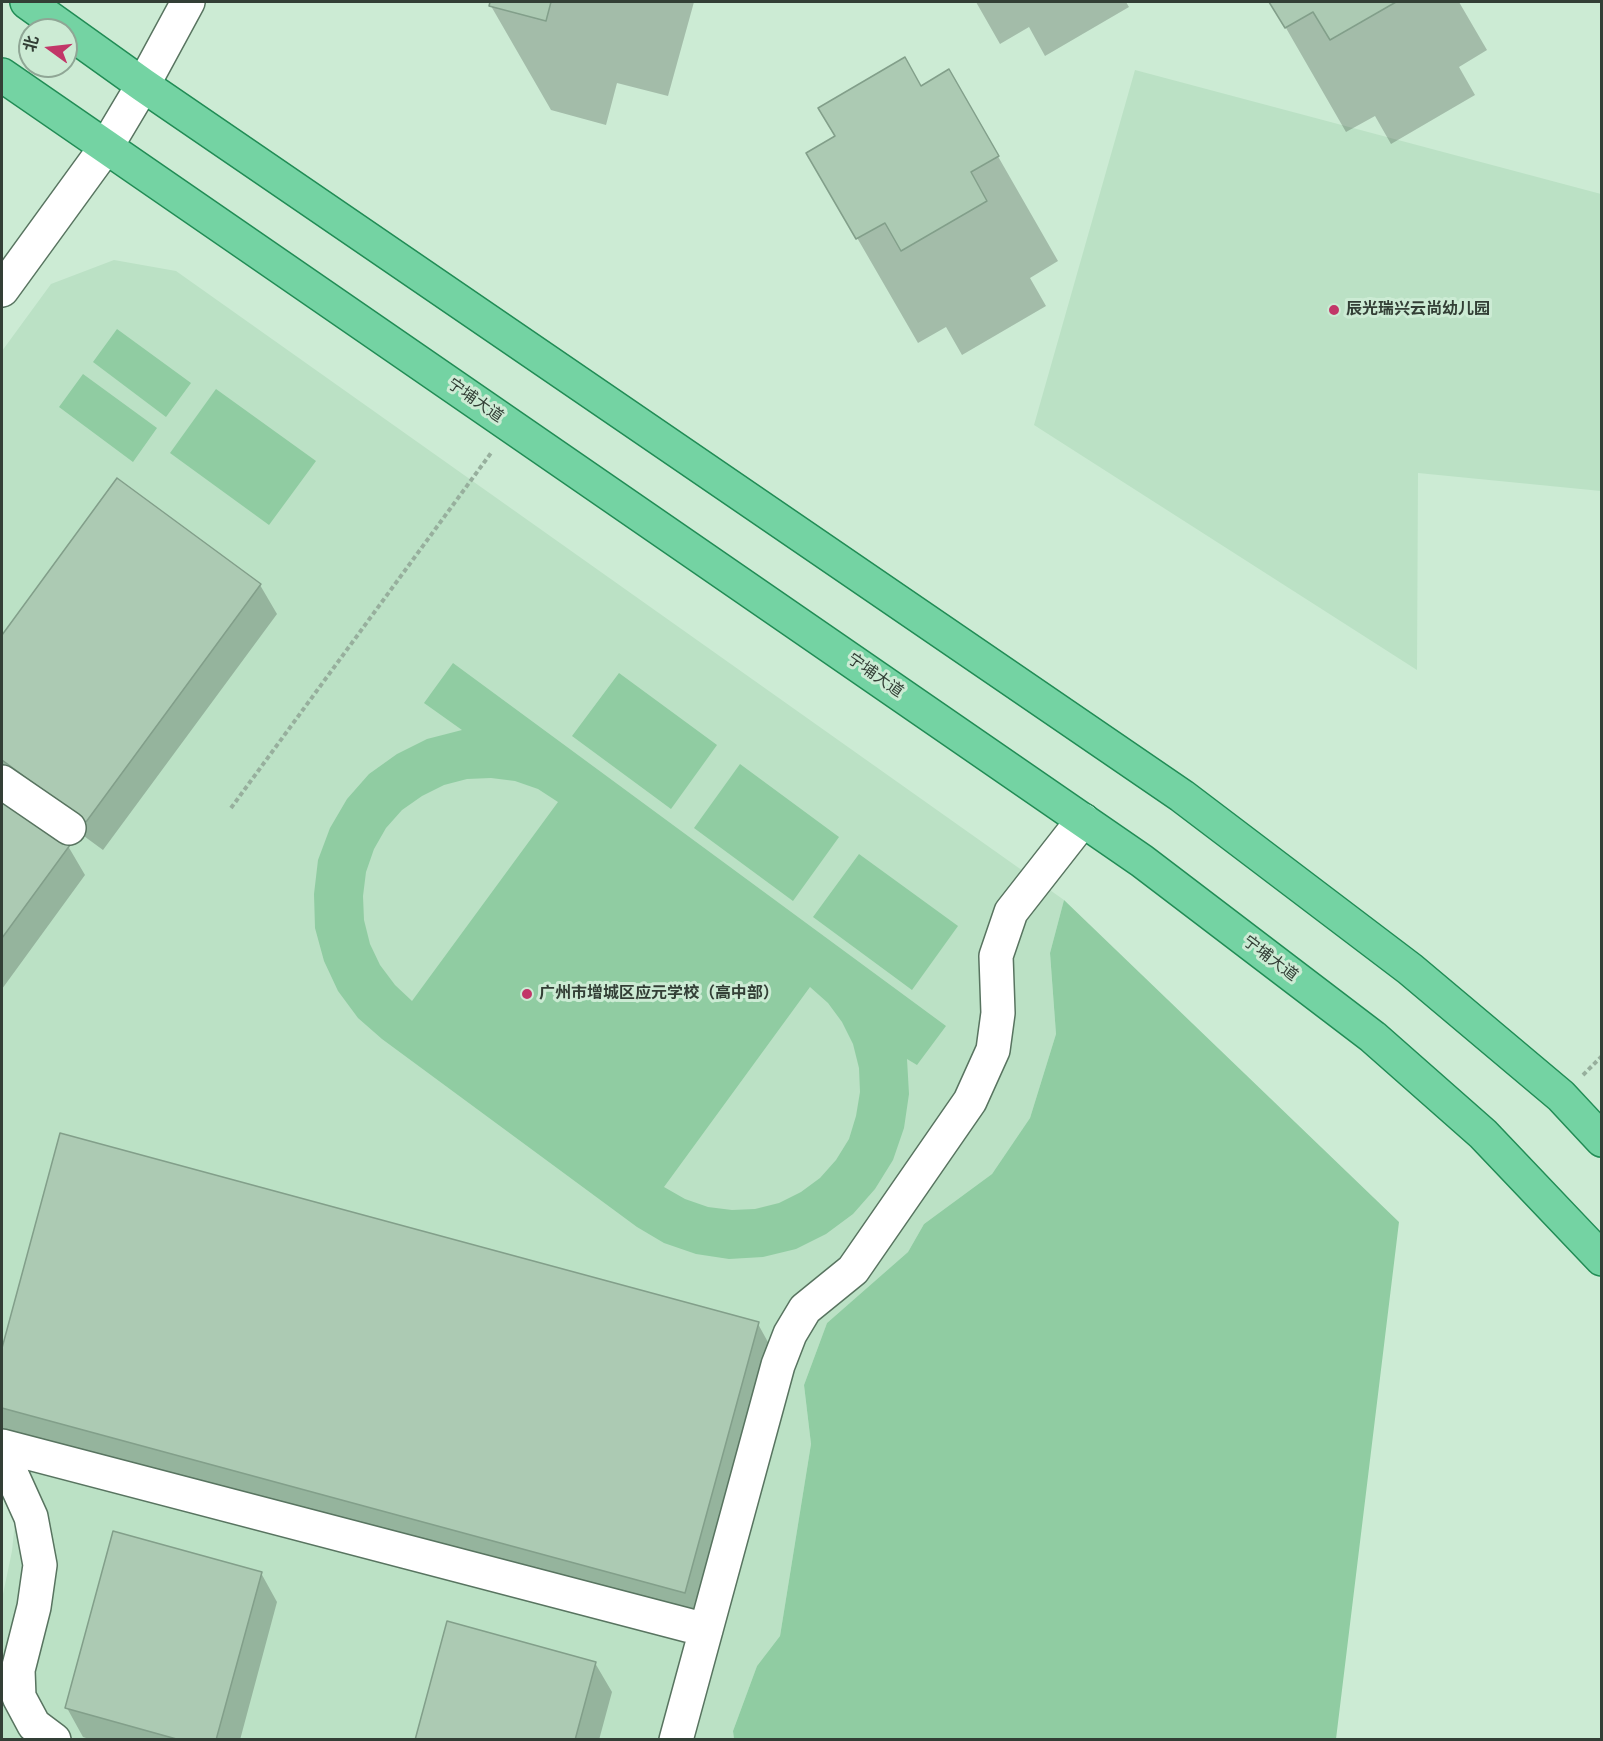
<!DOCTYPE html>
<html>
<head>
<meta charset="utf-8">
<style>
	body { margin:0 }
	#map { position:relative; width:1603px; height:1741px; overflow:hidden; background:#ccebd4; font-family:"Sofia Sans Condensed","Noto Sans SC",sans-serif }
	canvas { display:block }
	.frame { position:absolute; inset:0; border:3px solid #333f36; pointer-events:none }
	.north { position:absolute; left:18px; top:18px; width:60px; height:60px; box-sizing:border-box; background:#ccebd4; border:2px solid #8fa695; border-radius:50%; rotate:285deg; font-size:16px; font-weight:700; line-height:24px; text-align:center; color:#333f36 }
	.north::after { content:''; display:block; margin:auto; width:21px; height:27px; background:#c23668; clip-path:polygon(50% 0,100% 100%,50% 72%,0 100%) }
</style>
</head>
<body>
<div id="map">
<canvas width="1603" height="1741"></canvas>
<div class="frame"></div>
<div class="north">北</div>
</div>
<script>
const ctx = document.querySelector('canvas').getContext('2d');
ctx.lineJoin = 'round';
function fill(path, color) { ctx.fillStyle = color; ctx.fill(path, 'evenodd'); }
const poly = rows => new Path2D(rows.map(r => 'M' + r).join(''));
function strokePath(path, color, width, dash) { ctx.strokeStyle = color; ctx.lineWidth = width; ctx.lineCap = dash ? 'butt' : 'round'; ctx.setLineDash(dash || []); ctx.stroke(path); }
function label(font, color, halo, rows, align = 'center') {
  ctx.font = font + ' "Sofia Sans Condensed","Noto Sans SC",sans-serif'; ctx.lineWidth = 6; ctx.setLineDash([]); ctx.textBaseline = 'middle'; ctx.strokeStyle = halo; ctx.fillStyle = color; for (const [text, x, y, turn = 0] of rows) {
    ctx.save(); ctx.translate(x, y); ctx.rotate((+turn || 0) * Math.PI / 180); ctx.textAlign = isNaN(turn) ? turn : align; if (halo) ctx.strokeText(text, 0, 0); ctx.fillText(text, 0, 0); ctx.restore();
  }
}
const built = poly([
	[1135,70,1601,194,1601,491,1418,473,1417,670,1034,425],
	[114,260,176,271,1064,900,1050,953,1056,1034,1030,1118,992,1174,924,1224,908,1252,827,1323,804,1385,811,1444,780,1636,757,1666,733,1731,734,1739,2,1739,2,1599,12,1551,15,1522,2,1496,2,351,51,284]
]);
const green = poly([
	[117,329,191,383,166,417,93,362],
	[83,374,157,428,133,462,59,407],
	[216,389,316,461,269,525,170,453],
	[453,663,946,1026,917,1065,907,1059,909,1094,904,1128,893,1160,875,1189,853,1214,826,1234,796,1249,763,1257,729,1259,696,1254,664,1243,637,1227,382,1039,358,1018,338,991,324,961,315,928,314,894,318,860,330,828,347,799,369,774,397,754,427,739,462,730,424,703],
	[491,778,515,781,538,789,558,802,412,1001,395,985,380,965,370,944,364,920,363,896,366,872,374,849,386,828,402,810,422,796,444,785,467,779],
	[810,987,828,1003,842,1022,853,1044,859,1068,860,1092,856,1116,849,1139,836,1160,820,1178,801,1192,779,1203,755,1209,732,1210,708,1207,685,1199,664,1187],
	[619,673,717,745,671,809,572,736],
	[740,764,839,837,793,901,694,828],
	[859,854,958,926,912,990,813,917],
	[1064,900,1399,1222,1336,1739,734,1739,733,1731,757,1666,780,1636,811,1444,804,1385,827,1323,908,1252,924,1224,992,1174,1030,1118,1056,1034,1050,953]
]);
const shadow = poly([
	[491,2,694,2,668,96,617,83,606,125,551,110,491,6],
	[976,2,1126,2,1129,7,1045,56,1029,27,1000,44],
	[1271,2,1459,2,1487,50,1459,67,1475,95,1391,144,1375,116,1346,132],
	[949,71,1058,261,1030,278,1046,306,962,355,946,327,918,343,808,153],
	[117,480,260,585,277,614,103,850,2,776,2,638],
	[2,796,68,846,85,875,2,989],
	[61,1135,758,1324,774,1353,702,1622,5,1433,2,1427,2,1354],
	[261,1573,277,1602,240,1740,92,1740,83,1737,67,1708],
	[595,1663,612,1692,599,1740,417,1740]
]);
const building = poly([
	[490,2,551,2,546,21,489,6,490,2],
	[1269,2,1396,2,1330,40,1313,12,1285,28,1269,2],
	[905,57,921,86,949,69,999,156,971,172,987,201,901,251,885,223,856,239,806,153,835,136,818,108,905,57],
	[117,478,261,584,86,822,2,760,2,635,117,478],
	[2,794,70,845,2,938,2,794],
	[60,1133,759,1322,685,1593,2,1408,2,1348,60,1133],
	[113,1531,262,1572,216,1740,180,1740,65,1708,113,1531],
	[447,1621,596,1662,575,1740,415,1740,447,1621]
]);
const path = poly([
	[231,808,491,453],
	[1583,1075,1602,1056]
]);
const minor = poly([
	[2,290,106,147,143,85,188,2],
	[2,782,69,828],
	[2,1446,706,1630],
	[2,1464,12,1475,31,1517,40,1565,34,1607,18,1670,19,1697,34,1725,54,1740],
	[676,1740,778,1365,790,1334,805,1309,853,1270,970,1101,993,1050,998,1013,996,956,1011,912,1083,820]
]);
const major = poly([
	[27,2,143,85,1182,796,1410,969,1561,1096,1602,1140],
	[2,75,1142,861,1373,1037,1483,1134,1602,1259]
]);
const markers = [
	[1334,310,6,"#c23668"],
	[527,994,6,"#c23668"]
];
const poiNames = [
	["辰光瑞兴云尚幼儿园",1346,310],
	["广州市增城区应元学校（高中部）",539,994]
];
const streetNames = [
	["宁埔大道",475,401,35],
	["宁埔大道",875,676,35],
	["宁埔大道",1270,959,37]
];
fill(built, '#bbe1c5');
fill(green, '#90cca2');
fill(shadow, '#0003');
fill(building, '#accab3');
strokePath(building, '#829f8a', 1.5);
strokePath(minor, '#587460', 36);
strokePath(major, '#218c55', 36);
strokePath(path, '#97af9d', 4, [4.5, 3]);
strokePath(minor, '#fff', 33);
strokePath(major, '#74d3a3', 33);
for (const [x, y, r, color] of markers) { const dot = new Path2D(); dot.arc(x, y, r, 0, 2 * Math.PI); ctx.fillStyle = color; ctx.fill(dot); strokePath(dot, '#ccebd4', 2); }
label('bold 16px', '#333f36', '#ccebd4', poiNames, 'left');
label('16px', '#333f36', '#ccebd4', streetNames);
</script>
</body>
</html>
